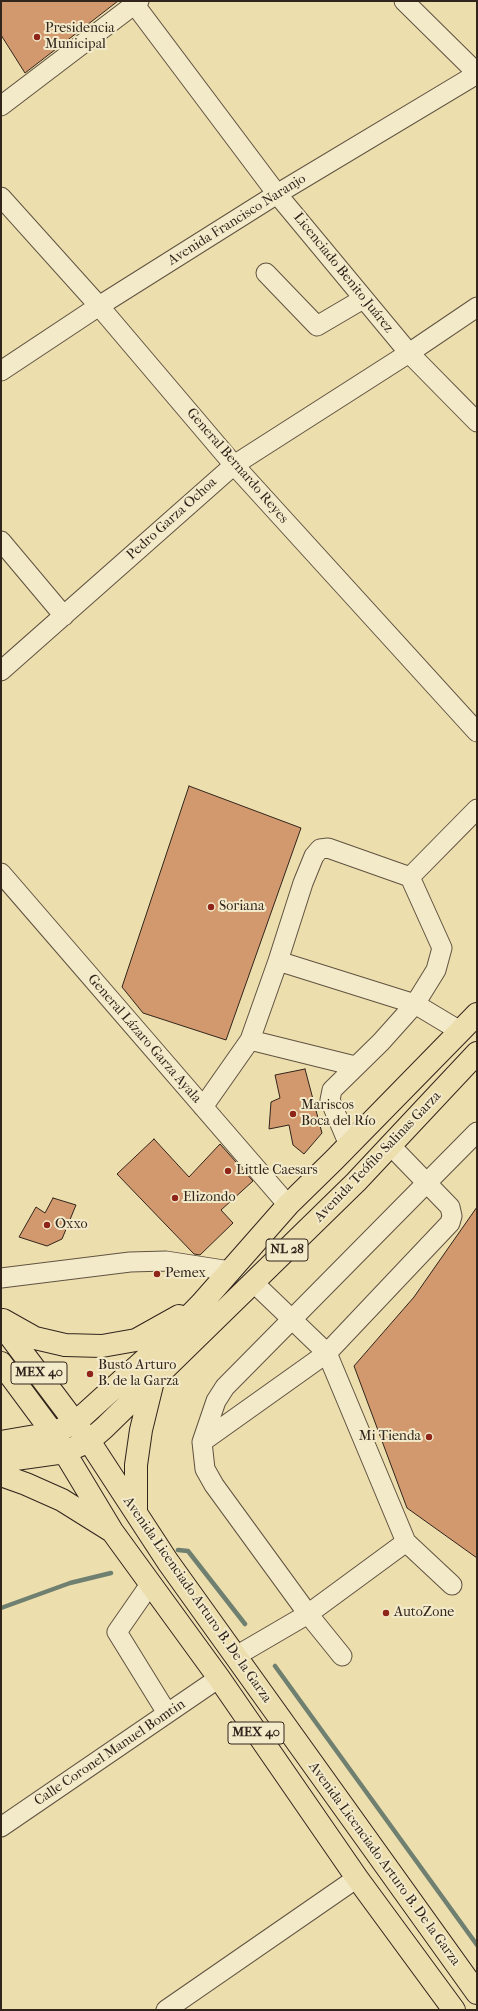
<!DOCTYPE html>
<html>
<head>
<meta charset="utf-8">
<style>
	body { margin:0 }
	#map { position:relative; width:478px; height:2011px; overflow:hidden; background:#eddeae; font-family:"IM FELL French Canon",serif }
	canvas { display:block }
	.frame { position:absolute; inset:0; border:2px solid #31251c; pointer-events:none }
</style>
</head>
<body>
<div id="map">
<canvas width="478" height="2011"></canvas>
<div class="frame"></div>
</div>
<script>
const ctx = document.querySelector('canvas').getContext('2d');
ctx.lineJoin = 'round';
const poly = rows => new Path2D(rows.map(r => 'M' + r).join(''));
function strokePath(path, color, width, dash) { ctx.strokeStyle = color; ctx.lineWidth = width; ctx.lineCap = dash ? 'butt' : 'round'; ctx.setLineDash(dash || []); ctx.stroke(path); }
function fill(path, color) { ctx.fillStyle = color; ctx.fill(path, 'evenodd'); }
function label(font, color, halo, rows, align = 'center') {
  ctx.font = font + ' "IM FELL French Canon",serif'; ctx.lineWidth = 4; ctx.setLineDash([]); ctx.textBaseline = 'middle'; ctx.strokeStyle = halo; ctx.fillStyle = color; for (const [text, x, y, turn = 0] of rows) {
    ctx.save(); ctx.translate(x, y); ctx.rotate((+turn || 0) * Math.PI / 180); ctx.textAlign = isNaN(turn) ? turn : align; if (halo) ctx.strokeText(text, 0, 0); ctx.fillText(text, 0, 0); ctx.restore();
  }
}
const stream = poly([
	[178,1550,188,1551,245,1624],
	[1,1608,70,1583,111,1573],
	[275,1666,477,1945]
]);
const building = poly([
	[1,1,118,1,25,73,1,35,1,1],
	[189,786,301,828,226,1040,143,1013,122,987,189,786],
	[305,1069,322,1133,304,1154,293,1145,289,1125,269,1129,271,1102,280,1098,275,1075,305,1069],
	[154,1139,189,1177,220,1144,253,1181,221,1210,233,1223,200,1255,194,1254,117,1174,154,1139],
	[53,1198,76,1205,62,1239,47,1246,19,1237,36,1207,45,1213,53,1198],
	[477,1207,477,1558,407,1508,354,1366,414,1297,477,1207]
]);
const minor = poly([
	[132,1,277,194,409,353,477,422],
	[404,1,477,73],
	[1,106,139,1],
	[1,197,99,306,234,465,477,732],
	[266,273,317,326,363,299],
	[1,371,99,306,277,194,477,74],
	[1,541,64,616],
	[1,671,234,465,409,353,477,307],
	[1,873,288,1205],
	[410,877,477,809],
	[278,961,250,1040,355,1066],
	[203,1107,250,1040],
	[349,1145,330,1100,332,1090,381,1042,415,1004,436,970,442,948,410,877,328,848,320,849,314,856,303,883,278,961,415,1004,460,1031],
	[1,1278,130,1262,166,1261,230,1271],
	[254,1283,327,1353,406,1542,452,1585],
	[202,1442,327,1353,450,1223,452,1216,450,1207,391,1146],
	[151,1583,117,1632,167,1713],
	[236,1656,308,1614,406,1542],
	[342,1656,308,1614,214,1485,205,1469,202,1442,216,1401,225,1387,477,1132],
	[1,1827,219,1678],
	[166,2010,357,1878]
]);
const major = poly([
	[3,1320,35,1338,65,1345,102,1346,136,1340,179,1316],
	[1,1324,89,1441,168,1562,477,1993],
	[1,1363,53,1433,112,1531,219,1678,357,1878,454,2010],
	[1,1442,53,1433,75,1423,161,1345,201,1304,288,1205,334,1160,477,1014],
	[1,1461,65,1452,89,1441,104,1428,356,1182,477,1053],
	[1,1475,26,1484,62,1500,110,1530],
	[136,1510,136,1465,141,1430,153,1381]
]);
const markers = [
	[37,37,4,"#8f2418"],
	[211,907,4,"#8f2418"],
	[293,1114,4,"#8f2418"],
	[228,1171,4,"#8f2418"],
	[175,1198,4,"#8f2418"],
	[47,1225,4,"#8f2418"],
	[157,1274,4,"#8f2418"],
	[90,1374,4,"#8f2418"],
	[429,1437,4,"#8f2418"],
	[386,1613,4,"#8f2418"]
];
const shields = [
	[287,1250,42],
	[39,1373,56],
	[256,1733,56]
];
const shieldNames = [
	["NL 28",287,1250],
	["MEX 40",39,1373],
	["MEX 40",256,1733]
];
const poiNames = [
	["Presidencia",45,29],
	["Municipal",45,45],
	["Soriana",219,907],
	["Mariscos",301,1106],
	["Boca del Río",301,1122],
	["Little Caesars",236,1171],
	["Elizondo",183,1198],
	["Oxxo",55,1225],
	["Pemex",165,1274],
	["Busto Arturo",98,1366],
	["B. de la Garza",98,1382],
	["Mi Tienda",421,1437,"right"],
	["AutoZone",394,1613]
];
const streetNames = [
	["Avenida Francisco Naranjo",237,220,-32],
	["Licenciado Benito Juárez",343,273,51],
	["General Bernardo Reyes",237,466,49],
	["Pedro Garza Ochoa",172,519,-42],
	["General Lázaro Garza Ayala",144,1039,49],
	["Avenida Teófilo Salinas Garza",378,1157,-46],
	["Avenida Licenciado Arturo B. De la Garza",197,1600,55],
	["Calle Coronel Manuel Bomtin",110,1753,-34],
	["Avenida Licenciado Arturo B. De la Garza",384,1864,54]
];
strokePath(stream, '#6f8071', 4.5);
fill(building, '#d2996e');
strokePath(building, '#31251c', 1);
strokePath(minor, '#605340', 21);
strokePath(major, '#31251c', 24);
strokePath(minor, '#f3eaca', 19);
strokePath(major, '#eddeae', 22);
for (const [x, y, r, color] of markers) { const dot = new Path2D(); dot.arc(x, y, r, 0, 2 * Math.PI); ctx.fillStyle = color; ctx.fill(dot); strokePath(dot, '#f3eaca', 1.5); }
for (const [x, y, w] of shields) { const box = new Path2D(); box.roundRect(x - w / 2, y - 11, w, 22, 3); ctx.fillStyle = '#f3eaca'; ctx.fill(box); strokePath(box, '#31251c', 1); }
label('bold 13px', '#31251c', null, shieldNames);
label('14px', '#31251c', '#f3eaca', poiNames, 'left');
label('14px', '#31251c', '#f3eaca', streetNames);
</script>
</body>
</html>
